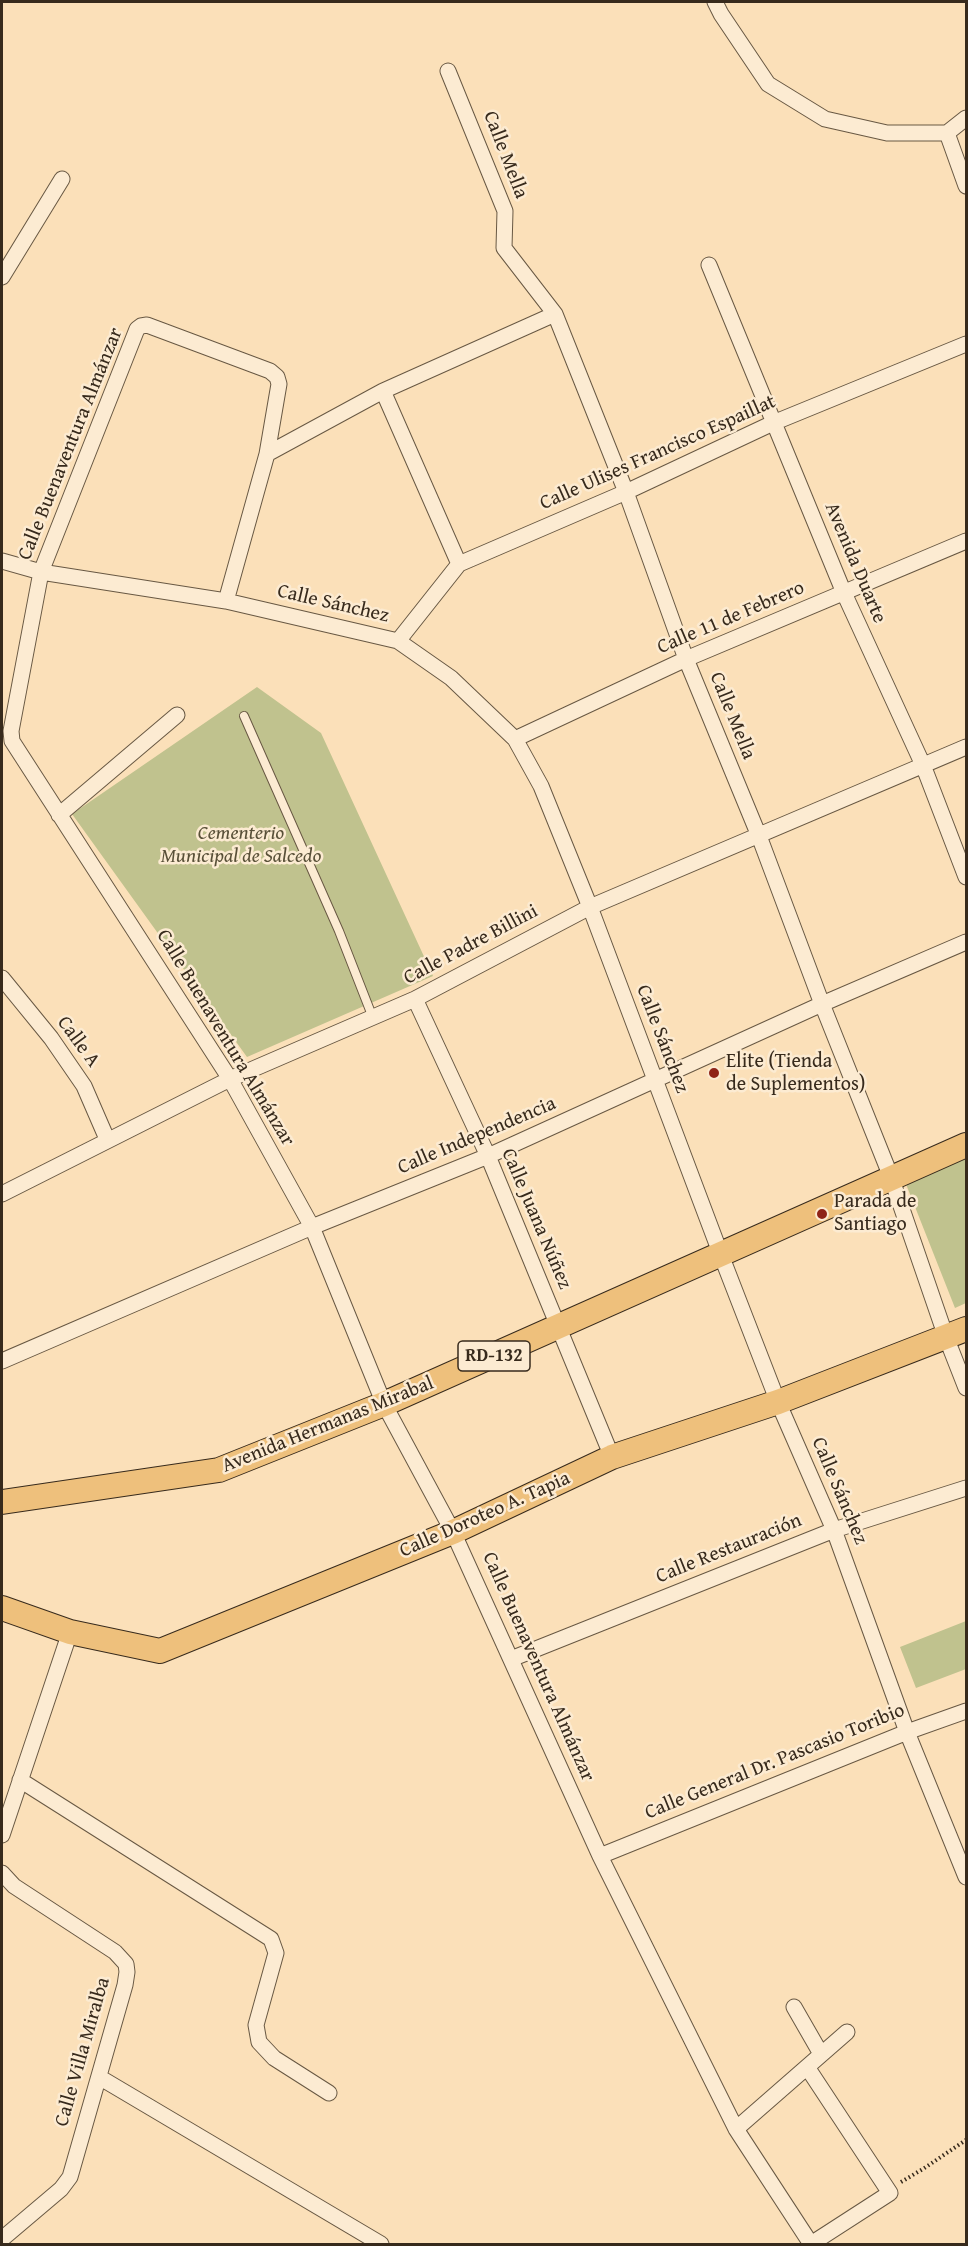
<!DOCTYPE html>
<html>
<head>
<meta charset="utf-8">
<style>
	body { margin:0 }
	#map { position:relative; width:968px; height:2246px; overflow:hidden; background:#fbe0b9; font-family:"Gentium Book Plus",serif }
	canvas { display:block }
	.frame { position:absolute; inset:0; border:3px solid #372a1c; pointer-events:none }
</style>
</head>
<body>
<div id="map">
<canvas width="968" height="2246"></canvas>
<div class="frame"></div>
</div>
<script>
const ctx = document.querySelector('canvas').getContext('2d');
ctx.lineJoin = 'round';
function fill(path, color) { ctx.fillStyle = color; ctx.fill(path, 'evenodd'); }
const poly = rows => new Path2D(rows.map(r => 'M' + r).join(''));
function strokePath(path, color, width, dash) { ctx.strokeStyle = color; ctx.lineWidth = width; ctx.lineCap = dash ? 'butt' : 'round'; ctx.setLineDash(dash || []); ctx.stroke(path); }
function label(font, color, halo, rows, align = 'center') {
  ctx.font = font + ' "Gentium Book Plus",serif'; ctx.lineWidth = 5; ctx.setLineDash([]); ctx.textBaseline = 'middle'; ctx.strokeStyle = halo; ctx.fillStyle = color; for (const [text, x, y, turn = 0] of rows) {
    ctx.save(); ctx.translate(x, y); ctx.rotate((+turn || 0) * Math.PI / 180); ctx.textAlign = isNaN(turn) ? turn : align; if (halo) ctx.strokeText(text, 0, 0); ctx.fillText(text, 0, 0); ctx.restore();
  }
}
const green = poly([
	[257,687,321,733,433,976,247,1057,72,814],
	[966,1154,966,1303,955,1308,904,1179],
	[966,1621,966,1669,916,1688,900,1647]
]);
const path = poly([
	[901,2182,923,2169,966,2140]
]);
const lane = poly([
	[244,716,339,931,373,1018]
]);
const street = poly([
	[715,2,721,14,768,84,825,119,887,133,947,133,966,118],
	[448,71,505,211,504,248,555,314,626,492,686,659,759,836,822,1004,891,1177,946,1337,966,1388],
	[947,133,966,186],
	[709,265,844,593,923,765,966,877],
	[2,277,62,179],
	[383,391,459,564],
	[267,454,279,384,277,377,270,371,147,325,141,326,137,329,41,572,11,731,12,741,230,1079,312,1227,384,1404,453,1532,600,1856,736,2129,811,2244],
	[2,561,41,572,226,601,398,641,451,678,515,739,541,786,590,907,721,1255,778,1402,834,1530,907,1732,966,1877],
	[226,601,267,454,383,391,555,314],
	[398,641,459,564,626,492,773,423,966,344],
	[515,739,686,659,966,541],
	[59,815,177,715],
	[2,978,51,1038,84,1086,107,1139],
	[415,999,488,1156,612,1457],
	[2,1194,230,1079,415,999,590,907,966,747],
	[2,1361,312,1227,488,1156,822,1004,966,942],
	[511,1659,834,1530,966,1488],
	[20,1780,271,1939,276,1953,256,2025,259,2042,274,2058,329,2093],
	[2,1835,70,1632],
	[600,1856,907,1732,966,1711],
	[2,1873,14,1886,115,1952,126,1964,127,1972,125,1985,70,2177,61,2189,2,2239],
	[794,2007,821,2054],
	[807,2067,890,2193,811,2244],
	[99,2077,381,2244],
	[736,2129,847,2032]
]);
const primary = poly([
	[2,1502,219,1470,384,1404,966,1145],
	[2,1608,70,1632,160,1651,453,1532,612,1457,778,1402,966,1329]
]);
const markers = [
	[714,1073,6,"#8f2418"],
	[822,1214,6,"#8f2418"]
];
const shields = [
	[494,1356,72]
];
const shieldNames = [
	["RD-132",494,1356]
];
const streetNames = [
	["Calle Mella",505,155,69],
	["Calle Buenaventura Almánzar",71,444,-68],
	["Calle Ulises Francisco Espaillat",658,453,-24],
	["Avenida Duarte",855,563,67],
	["Calle Sánchez",333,604,13],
	["Calle 11 de Febrero",731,618,-23],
	["Calle Mella",732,716,68],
	["Calle Padre Billini",471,945,-28],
	["Calle Buenaventura Almánzar",225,1038,59],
	["Calle Sánchez",662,1039,69],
	["Calle A",78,1042,54],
	["Calle Independencia",477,1136,-23],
	["Calle Juana Núñez",536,1219,67],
	["Avenida Hermanas Mirabal",328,1425,-22],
	["Calle Sánchez",839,1491,67],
	["Calle Doroteo A. Tapia",485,1515,-24],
	["Calle Restauración",729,1549,-22],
	["Calle Buenaventura Almánzar",538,1667,66],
	["Calle General Dr. Pascasio Toribio",775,1762,-22],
	["Calle Villa Miralba",83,2052,-74]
];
const parkNames = [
	["Cementerio",241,834],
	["Municipal de Salcedo",241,857]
];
const poiNames = [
	["Elite (Tienda",726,1062],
	["de Suplementos)",726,1085],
	["Parada de",834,1202],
	["Santiago",834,1225]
];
fill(green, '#c0c28e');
strokePath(lane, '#685843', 10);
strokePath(street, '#685843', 17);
strokePath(primary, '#372a1c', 26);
strokePath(path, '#372a1c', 4, [1.5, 3]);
strokePath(lane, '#fcebd2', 8);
strokePath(street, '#fcebd2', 15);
strokePath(primary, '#eec07c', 24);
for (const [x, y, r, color] of markers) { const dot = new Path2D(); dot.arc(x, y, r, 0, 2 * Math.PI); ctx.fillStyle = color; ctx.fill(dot); strokePath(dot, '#fcebd2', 2); }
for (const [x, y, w] of shields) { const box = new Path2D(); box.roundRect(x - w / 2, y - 15, w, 30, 4.5); ctx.fillStyle = '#fcebd2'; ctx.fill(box); strokePath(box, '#372a1c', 1.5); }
label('bold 18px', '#372a1c', null, shieldNames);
label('20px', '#372a1c', '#fcebd2', streetNames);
label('italic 20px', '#595038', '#fcebd2', parkNames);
label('20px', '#372a1c', '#fcebd2', poiNames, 'left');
</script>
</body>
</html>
